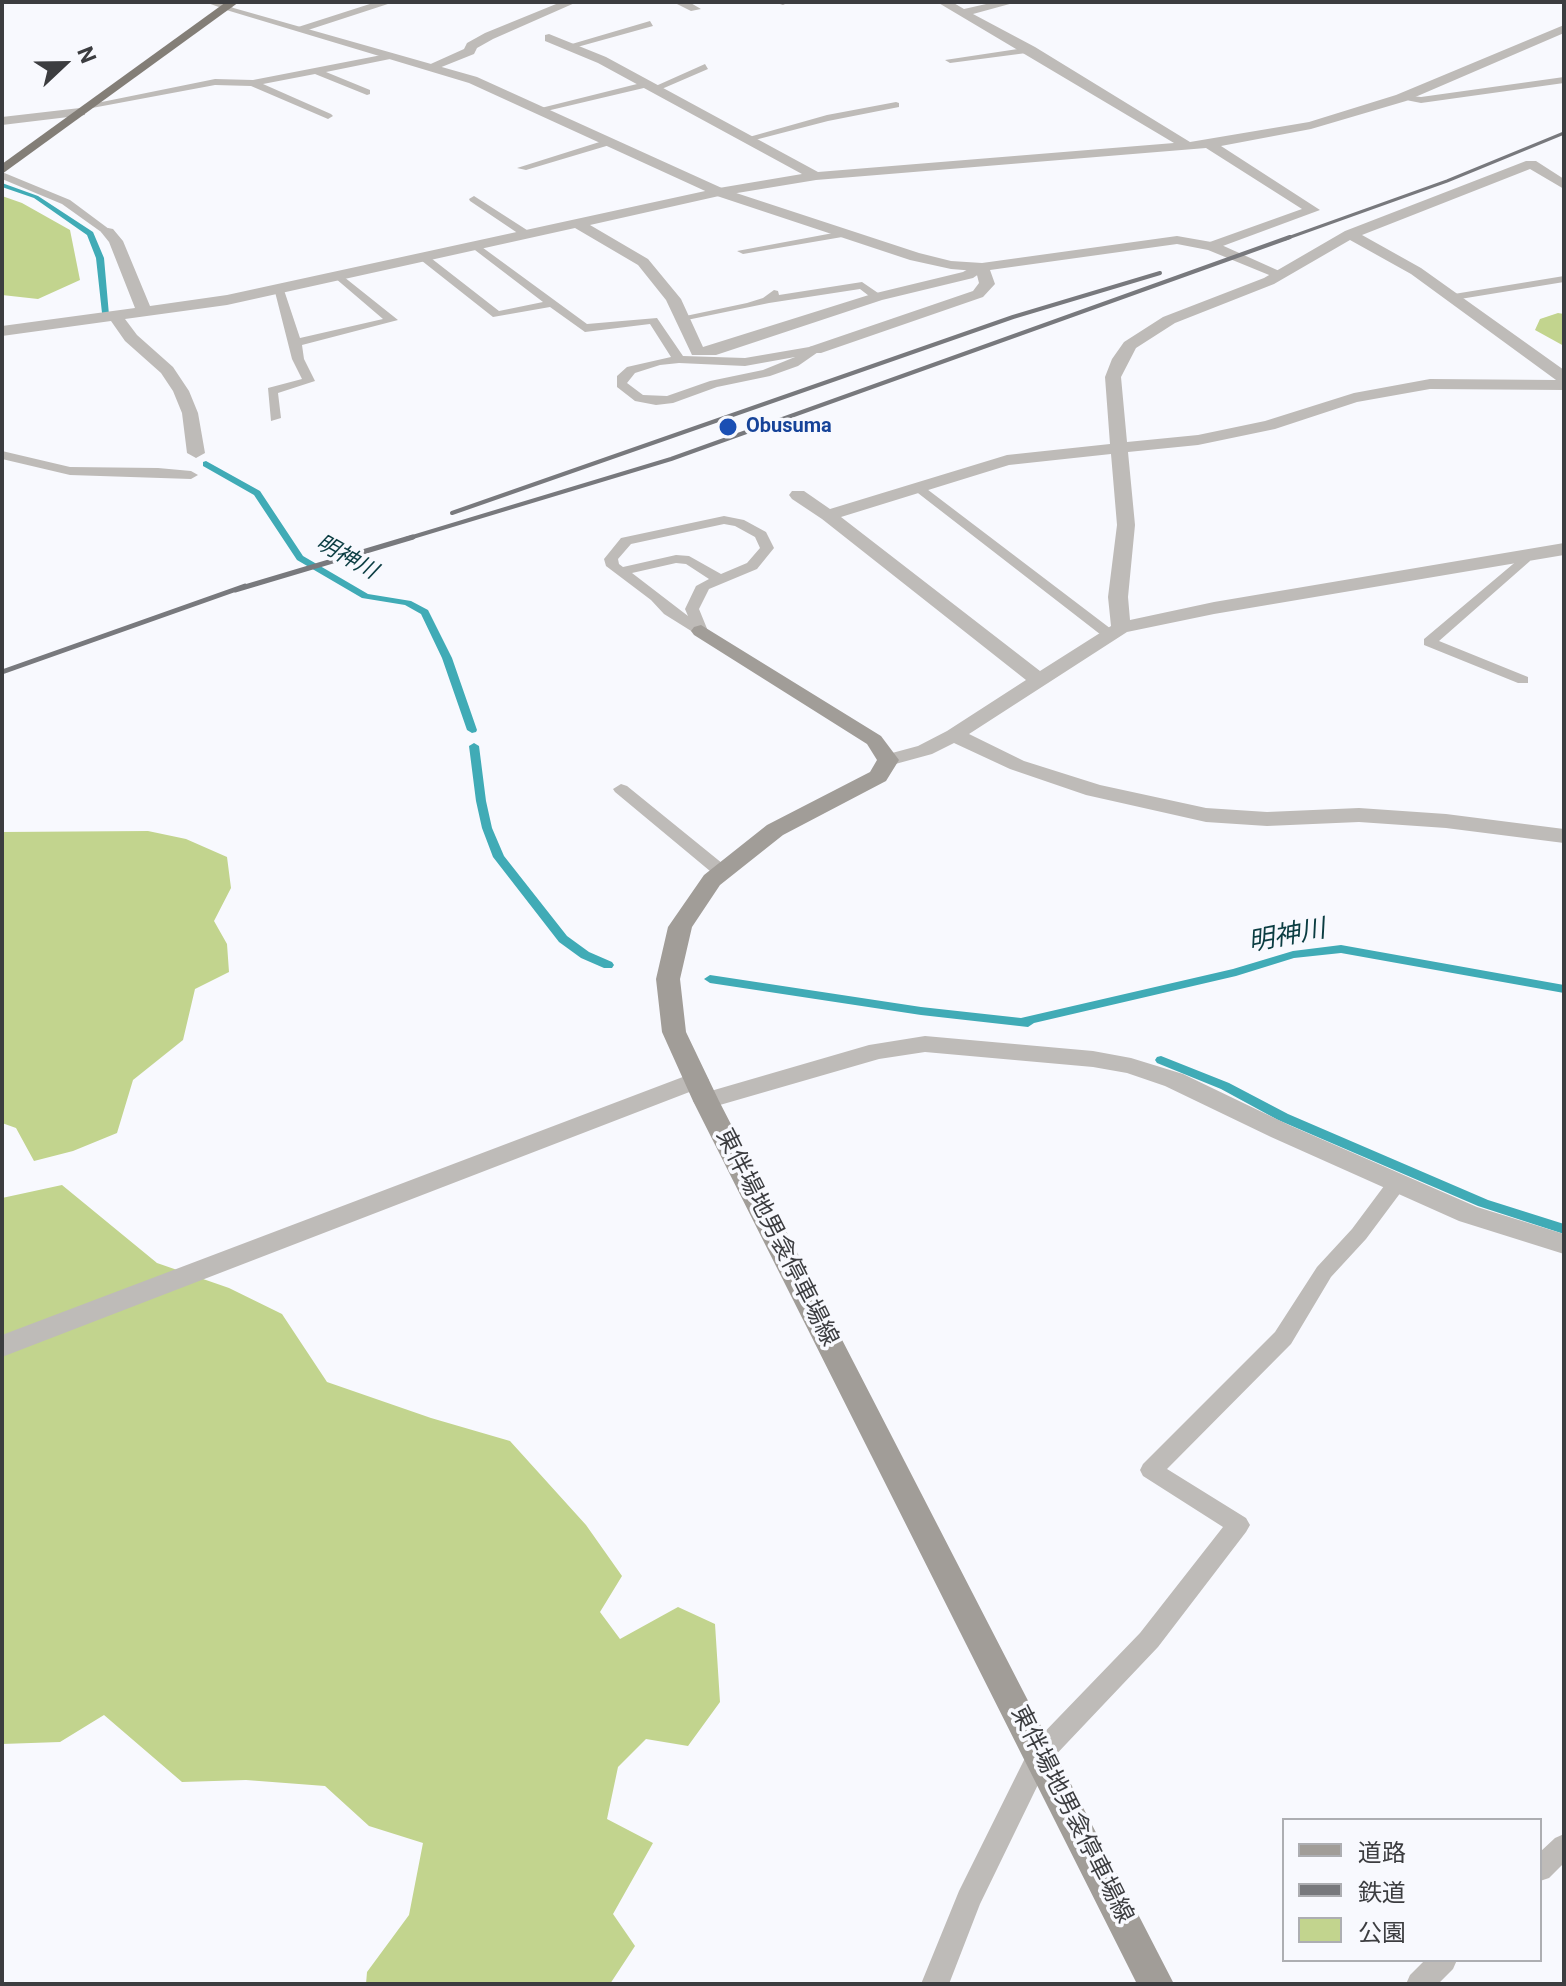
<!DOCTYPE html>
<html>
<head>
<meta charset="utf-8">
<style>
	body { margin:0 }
	#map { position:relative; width:1566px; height:1986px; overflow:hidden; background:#f8f9fe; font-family:Roboto,"Noto Sans JP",sans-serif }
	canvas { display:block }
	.frame { position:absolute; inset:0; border:4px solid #3c3d40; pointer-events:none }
	.legend { position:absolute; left:1282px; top:1818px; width:260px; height:144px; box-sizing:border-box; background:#f8f9fe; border:2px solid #adaeb2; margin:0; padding:10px 14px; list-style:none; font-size:24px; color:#3c3d40 }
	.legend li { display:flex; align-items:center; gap:16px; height:40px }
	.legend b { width:40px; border:2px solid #adaeb2 }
	.north { position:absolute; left:24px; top:24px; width:80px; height:80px; -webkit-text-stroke:6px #f8f9fe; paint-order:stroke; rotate:68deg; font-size:22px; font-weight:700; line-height:32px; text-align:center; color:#3c3d40 }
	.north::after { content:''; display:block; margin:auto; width:28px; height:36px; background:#3c3d40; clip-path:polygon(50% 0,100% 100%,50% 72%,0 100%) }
</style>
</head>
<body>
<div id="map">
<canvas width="1566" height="1986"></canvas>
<div class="frame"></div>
<ul class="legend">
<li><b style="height:10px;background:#a19d98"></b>道路</li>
<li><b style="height:10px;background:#78797d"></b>鉄道</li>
<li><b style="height:22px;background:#c2d48e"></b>公園</li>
</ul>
<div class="north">N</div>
</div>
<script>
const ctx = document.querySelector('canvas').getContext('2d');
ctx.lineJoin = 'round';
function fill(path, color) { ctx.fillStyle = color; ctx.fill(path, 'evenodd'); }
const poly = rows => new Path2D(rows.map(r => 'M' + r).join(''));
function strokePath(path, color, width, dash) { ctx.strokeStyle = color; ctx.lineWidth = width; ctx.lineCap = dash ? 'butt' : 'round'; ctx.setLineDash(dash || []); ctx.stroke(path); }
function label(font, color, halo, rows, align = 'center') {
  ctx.font = font + ' Roboto,"Noto Sans JP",sans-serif'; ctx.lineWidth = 7; ctx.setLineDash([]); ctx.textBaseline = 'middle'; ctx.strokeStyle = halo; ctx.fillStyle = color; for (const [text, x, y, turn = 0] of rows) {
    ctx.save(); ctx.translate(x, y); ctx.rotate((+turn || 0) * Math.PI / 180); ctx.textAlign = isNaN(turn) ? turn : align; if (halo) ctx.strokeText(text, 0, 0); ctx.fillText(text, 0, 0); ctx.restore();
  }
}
const green = poly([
	[2,196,22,203,70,230,80,280,38,299,2,295],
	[1558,313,1564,314,1564,346,1535,330,1540,319],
	[148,831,186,839,227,857,231,888,214,921,227,944,229,972,195,989,183,1040,133,1080,117,1133,73,1151,34,1161,16,1128,2,1123,2,832],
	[62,1185,157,1263,229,1288,282,1314,327,1382,431,1418,510,1441,586,1525,622,1576,600,1612,620,1639,678,1607,715,1624,720,1702,688,1746,646,1739,618,1767,607,1819,653,1843,613,1914,635,1946,610,1984,366,1984,367,1972,409,1915,423,1843,369,1826,325,1786,246,1780,182,1782,104,1715,60,1742,2,1744,2,1198]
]);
const stream = poly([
	[2,183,38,196,93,232,104,258,109,315,102,313,96,258,87,235,34,198,2,187,2,183],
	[206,461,260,491,303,556,368,594,411,601,428,610,452,658,477,730,476,732,472,733,467,730,442,658,421,614,405,605,362,598,297,560,254,495,203,466,203,462,206,461],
	[474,743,479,746,486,801,492,828,504,856,567,936,589,952,612,962,614,965,612,968,604,968,581,958,559,942,493,857,482,828,476,801,469,746,474,743],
	[1341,945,1564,985,1564,993,1341,953,1294,958,1236,976,1034,1023,1028,1027,921,1015,710,983,704,979,710,975,921,1007,1021,1018,1233,969,1293,951,1341,945],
	[1161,1056,1229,1083,1288,1114,1488,1200,1564,1224,1564,1234,1478,1206,1278,1120,1221,1089,1157,1063,1155,1060,1157,1057,1161,1056]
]);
const service = poly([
	[650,21,653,26,570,49,565,46,650,21],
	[1031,47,1034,52,950,63,945,60,1031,47],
	[392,53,395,58,326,72,370,90,370,94,367,95,315,74,263,84,331,114,333,116,328,119,251,86,215,85,92,108,87,105,215,79,253,80,392,53],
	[705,64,708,69,657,91,649,89,705,64],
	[1564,77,1564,83,1421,103,1396,98,1401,95,1421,97,1564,77],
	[645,82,650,85,648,87,538,113,533,110,645,82],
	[896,102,899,103,899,107,828,121,747,142,742,139,827,115,896,102],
	[609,139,613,140,613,144,526,170,517,168,609,139],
	[2,172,70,200,113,232,104,234,62,204,2,179,2,172],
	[474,196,530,232,530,236,522,236,470,201,469,199,474,196],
	[844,231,849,234,848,236,743,254,737,251,844,231],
	[475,242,587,324,657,318,683,356,745,358,815,346,821,350,798,366,770,376,717,387,673,403,656,405,635,401,617,387,617,376,627,367,671,357,650,324,585,332,550,307,493,317,417,257,427,255,499,311,543,302,471,247,470,245,475,242],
	[795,357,763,370,710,381,667,396,643,395,627,383,635,373,660,365,679,363,745,366,795,357],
	[339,273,398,320,302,345,304,359,315,381,278,393,281,418,271,421,268,388,302,379,292,359,274,288,284,290,300,338,383,319,335,278,335,274,339,273],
	[1564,276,1564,282,1454,300,1448,297,1454,294,1564,276],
	[862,282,881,295,881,299,873,299,860,289,769,303,682,321,676,318,747,303,763,298,774,290,778,291,779,295,862,282],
	[2,451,70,467,158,468,191,471,198,475,191,479,70,475,2,459,2,451],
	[919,483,1115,632,1115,638,1105,638,914,490,912,487,919,483],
	[724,516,744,520,766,532,774,548,757,569,709,589,699,609,708,631,706,634,696,634,664,614,651,600,606,566,604,559,621,538,724,516],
	[724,524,735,526,755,537,760,548,747,563,721,574,689,556,676,555,623,567,619,564,618,559,631,544,724,524],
	[676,563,686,564,709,579,696,586,685,609,688,616,632,573,676,563],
	[1525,554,1530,555,1530,561,1439,641,1528,677,1528,683,1518,683,1424,645,1424,639,1525,554],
	[621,784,627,786,728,868,730,872,728,876,716,876,615,792,613,789,621,784],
	[1397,1176,1404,1178,1407,1183,1404,1188,1366,1239,1331,1277,1291,1344,1167,1469,1246,1518,1250,1525,1246,1532,1158,1647,1049,1762,980,1904,949,1984,921,1984,959,1891,1031,1746,1140,1633,1223,1527,1143,1476,1140,1470,1143,1464,1275,1332,1317,1267,1352,1229,1390,1178,1397,1176],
	[1564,1834,1564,1863,1549,1878,1540,1881,1540,1852,1555,1838,1564,1834],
	[1425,1960,1457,1960,1453,1969,1438,1984,1406,1984,1410,1975,1425,1960]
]);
const minor = poly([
	[205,2,223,2,233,7,227,10,205,2],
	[376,2,394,2,305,31,295,28,376,2],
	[561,2,577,2,493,39,477,48,474,54,434,70,424,67,464,49,467,43,485,33,561,2],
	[673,2,689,2,701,9,691,11,673,2],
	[774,2,789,2,783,5,774,2],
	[937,2,952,2,964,9,995,2,1017,2,973,14,1035,47,1190,142,1309,122,1396,95,1564,25,1564,33,1406,101,1311,129,1221,146,1320,210,1212,250,1205,246,1207,243,1302,209,1206,148,816,180,719,196,590,225,648,259,681,299,703,347,872,294,963,272,977,264,987,264,989,267,973,278,882,300,716,355,692,355,666,300,638,265,575,228,227,305,125,319,137,335,173,367,189,391,198,413,205,453,196,458,187,453,182,413,173,391,161,373,125,341,111,321,2,336,2,326,135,308,109,242,101,232,108,228,113,229,123,241,150,306,227,295,719,188,802,174,598,63,545,41,545,35,549,34,606,57,818,172,1174,143,937,2],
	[80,108,85,109,85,115,2,125,2,117,80,108],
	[1526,161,1536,161,1564,179,1564,189,1530,169,1362,235,1421,268,1564,370,1564,390,1430,389,1357,402,1275,429,1198,445,1128,452,1135,525,1128,597,1130,620,1214,602,1564,543,1564,555,1214,614,1127,632,969,734,1024,761,1100,785,1206,808,1267,812,1359,808,1446,814,1564,829,1564,843,1446,828,1359,822,1267,826,1206,822,1086,795,1010,769,954,743,932,754,888,766,881,764,877,760,881,756,918,746,947,731,1026,680,822,519,792,499,789,495,792,491,804,491,830,509,1007,455,1110,444,1105,377,1112,359,1124,342,1163,317,1264,278,1345,231,1526,161],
	[1350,240,1411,274,1556,380,1430,379,1354,393,1265,421,1198,435,1127,442,1121,377,1136,348,1175,323,1274,284,1350,240],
	[1111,454,1117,525,1108,597,1111,626,1040,671,841,517,1009,465,1111,454],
	[925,1036,1093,1051,1131,1058,1183,1074,1289,1125,1477,1207,1564,1234,1564,1254,1459,1221,1271,1137,1165,1086,1127,1073,1093,1067,925,1052,879,1059,706,1109,697,1107,693,1101,697,1095,869,1045,925,1036],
	[696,1072,705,1074,709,1080,705,1086,2,1357,2,1335,696,1072]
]);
const tertiary = poly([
	[223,5,477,77,724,189,919,253,951,261,982,263,1177,236,1217,243,1286,274,1284,277,1274,277,1208,250,1177,244,990,270,995,284,983,297,821,353,809,353,809,347,973,291,979,283,976,271,951,269,910,260,714,195,469,83,223,9,223,5]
]);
const secondary = poly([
	[701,625,881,736,899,760,886,781,783,835,720,885,692,927,680,979,686,1032,719,1101,1174,1984,1137,1984,693,1101,662,1032,656,979,668,927,704,875,767,825,870,772,877,760,867,744,694,635,691,631,694,627,701,625]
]);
const trunk = poly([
	[226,2,239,2,2,174,2,164,226,2]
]);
const railFar2 = poly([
	[1285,239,1447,181,1564,133]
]);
const railFar1 = poly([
	[452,513,1013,317,1160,273],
	[406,539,671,459,1290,237]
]);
const rail = poly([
	[235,590,413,537],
	[2,672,245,586]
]);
const markers = [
	[728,427,10,"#1a4fb4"]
];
const farTransitnames = [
	["Obusuma",746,427]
];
const farWaternames = [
	["明神川",346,558,29]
];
const streetNames = [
	["東伴場地男衾停車場線",776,1238,63],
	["東伴場地男衾停車場線",1071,1815,63]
];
const waterNames = [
	["明神川",1287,937,-11]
];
fill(green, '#c2d48e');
fill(stream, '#40abb6');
fill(service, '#bebbb8');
fill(minor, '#bebbb8');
fill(tertiary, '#bebbb8');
fill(secondary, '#a19d98');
fill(trunk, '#837e77');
strokePath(railFar2, '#78797d', 3);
strokePath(railFar1, '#78797d', 4);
strokePath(rail, '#78797d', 5);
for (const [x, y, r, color] of markers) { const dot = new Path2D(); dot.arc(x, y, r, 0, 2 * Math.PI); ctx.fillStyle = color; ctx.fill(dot); strokePath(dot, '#f8f9fe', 3); }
label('bold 20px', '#164399', '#f8f9fe', farTransitnames, 'left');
label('italic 22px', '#0b3d42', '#f8f9fe', farWaternames);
label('24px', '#3c3d40', '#f8f9fe', streetNames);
label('italic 26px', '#0b3d42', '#f8f9fe', waterNames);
</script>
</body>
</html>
